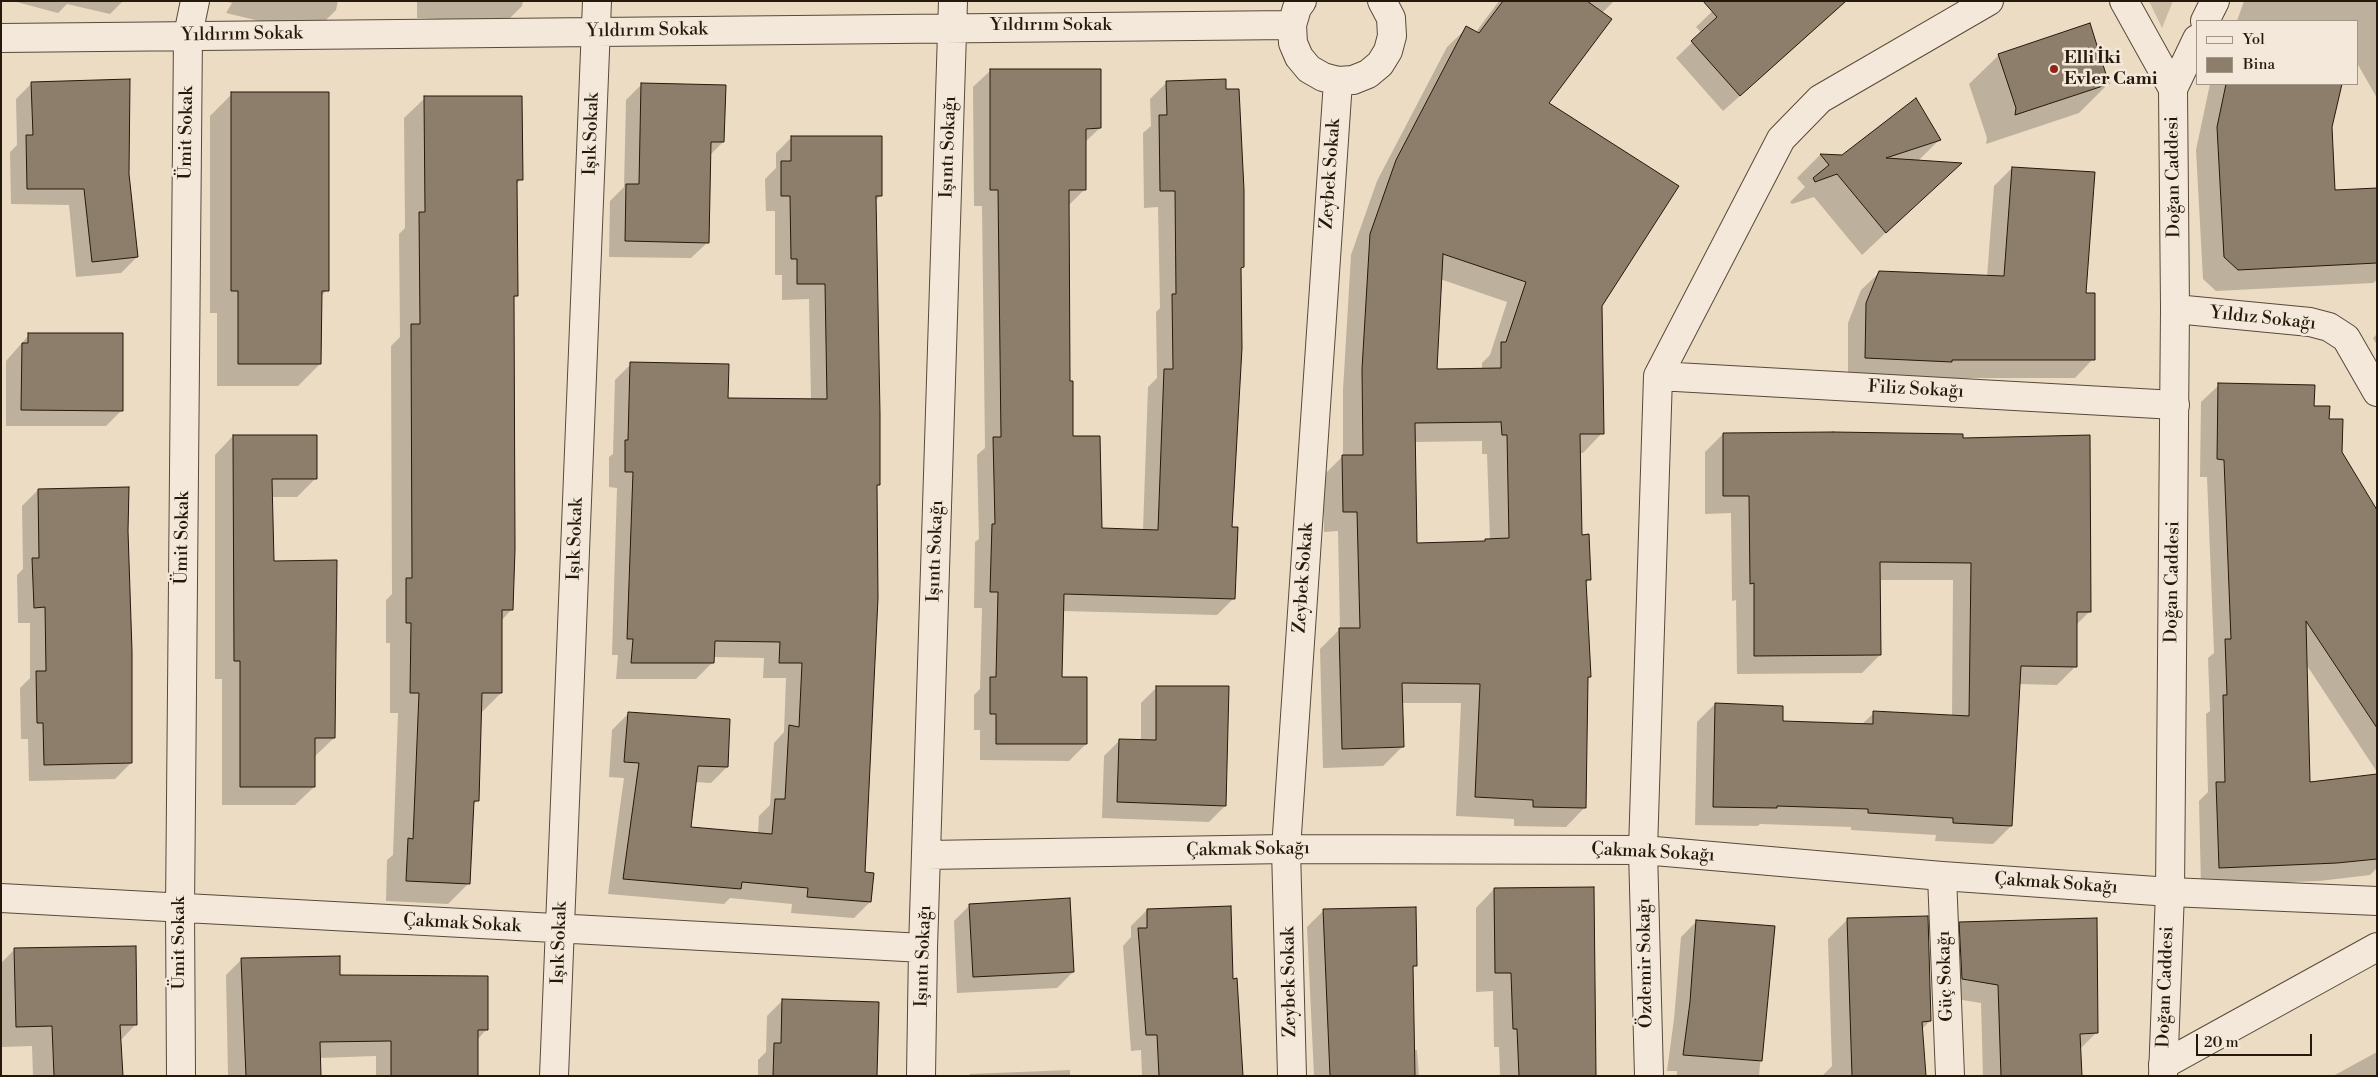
<!DOCTYPE html>
<html>
<head>
<meta charset="utf-8">
<style>
	body { margin:0 }
	#map { position:relative; width:2378px; height:1077px; overflow:hidden; background:#eddcc4; font-family:"Libre Bodoni",serif }
	canvas { display:block }
	.frame { position:absolute; inset:0; border:2px solid #25190b; pointer-events:none }
	.legend { position:absolute; left:2196px; top:20px; width:162px; height:65px; box-sizing:border-box; background:#f3e8d9; border:1px solid #a19587; margin:0; padding:6px 9px; list-style:none; font-size:15px; color:#25190b }
	.legend li { display:flex; align-items:center; gap:10px; height:25px }
	.legend b { width:25px; border:1px solid #a19587 }
	.scale { position:absolute; left:2196px; top:1034px; width:116px; height:22px; box-sizing:border-box; border:2px solid #25190b; border-top:0; padding-left:6px; font-size:15px; line-height:18px; white-space:nowrap; color:#25190b; -webkit-text-stroke:4px #f3e8d9; paint-order:stroke }
</style>
</head>
<body>
<div id="map">
<canvas width="2378" height="1077"></canvas>
<div class="frame"></div>
<ul class="legend">
<li><b style="height:6px;background:#f3e8d9"></b>Yol</li>
<li><b style="height:14px;background:#8d7e6b"></b>Bina</li>
</ul>
<div class="scale">20 m</div>
</div>
<script>
const ctx = document.querySelector('canvas').getContext('2d');
ctx.lineJoin = 'round';
function fill(path, color) { ctx.fillStyle = color; ctx.fill(path, 'evenodd'); }
const poly = rows => new Path2D(rows.map(r => 'M' + r).join(''));
function strokePath(path, color, width, dash) { ctx.strokeStyle = color; ctx.lineWidth = width; ctx.lineCap = dash ? 'butt' : 'round'; ctx.setLineDash(dash || []); ctx.stroke(path); }
function label(font, color, halo, rows, align = 'center') {
  ctx.font = font + ' "Libre Bodoni",serif'; ctx.lineWidth = 5; ctx.setLineDash([]); ctx.textBaseline = 'middle'; ctx.strokeStyle = halo; ctx.fillStyle = color; for (const [text, x, y, turn = 0] of rows) {
    ctx.save(); ctx.translate(x, y); ctx.rotate((+turn || 0) * Math.PI / 180); ctx.textAlign = isNaN(turn) ? turn : align; if (halo) ctx.strokeText(text, 0, 0); ctx.fillText(text, 0, 0); ctx.restore();
  }
}
const green = poly([
	[2149,1,2173,1,2162,28]
]);
const shadow = poly([
	[13,1,123,1,110,14,67,4,58,13],
	[223,1,338,1,336,10,320,26,293,29,226,13,232,3],
	[417,1,523,1,522,6,506,22,417,18],
	[1499,1,1614,1,1602,13,1548,103,1601,306,1602,433,1583,453,1579,453,1581,536,1590,579,1585,584,1590,677,1586,680,1585,807,1566,827,1514,826,1514,819,1456,816,1461,703,1402,703,1403,746,1383,766,1323,768,1320,649,1340,629,1338,531,1324,532,1323,476,1343,456,1343,390,1351,255,1377,181,1447,47,1467,28,1476,32],
	[1440,279,1507,302,1490,355,1482,363,1482,370,1435,370],
	[1482,441,1482,454,1487,454,1490,540,1483,542,1416,544,1414,442],
	[1723,1,1847,1,1723,111,1676,58,1702,33,1696,27],
	[2244,1,2377,1,2377,98,2357,63,2357,21,2237,21],
	[1999,55,2108,84,2079,113,1986,144,1987,138,1969,84],
	[990,71,1100,128,1084,143,1085,189,1068,206,1068,382,1072,438,1100,529,1143,530,1148,387,1157,378,1156,312,1160,308,1158,207,1144,208,1143,133,1151,126,1150,99,1167,82,1243,267,1240,270,1231,528,1234,598,1217,615,1063,611,1061,678,1086,744,1069,761,980,760,980,730,974,730,974,695,980,689,982,608,974,608,975,542,979,539,977,455,985,448,982,206,974,206,973,87],
	[32,83,128,174,137,257,121,273,76,277,69,205,11,204,10,152,17,145,16,99],
	[642,84,723,142,709,156,708,242,691,258,609,257,610,201,624,187,626,100],
	[2210,84,2340,84,2331,127,2334,191,2377,189,2377,280,2373,283,2216,291,2203,279,2196,150],
	[232,94,327,290,320,297,320,364,298,386,217,386,217,313,210,313,210,116],
	[425,98,521,179,516,185,517,295,513,299,512,609,501,621,501,693,481,713,478,800,473,805,469,883,448,904,386,901,387,860,393,855,398,713,390,713,390,643,386,643,386,600,392,594,391,346,400,337,399,234,405,228,404,118],
	[792,137,881,195,875,201,878,485,876,487,864,873,870,902,854,918,791,913,792,904,730,898,724,904,608,894,624,778,609,777,612,730,628,714,727,767,711,783,695,782,690,828,758,834,759,816,770,805,774,743,784,732,786,678,763,678,764,658,713,657,712,663,696,679,616,679,618,655,612,655,617,488,609,487,609,457,613,454,615,380,631,364,727,399,811,400,809,299,782,300,782,275,775,275,775,211,766,211,765,179,776,168,776,153],
	[1939,140,1917,162,1959,164,1862,255,1814,197,1792,204,1790,202,1805,187,1797,178,1820,155,1842,156],
	[2012,168,2085,295,2093,359,2075,378,1935,378,1933,380,1848,376,1848,323,1861,290,1880,272,1987,277,1994,186],
	[2377,334,2377,345,2373,338],
	[29,335,122,410,106,426,6,426,6,361],
	[2219,385,2313,407,2328,420,2341,453,2377,513,2377,772,2306,664,2309,783,2377,775,2377,868,2370,875,2319,881,2201,885,2199,801,2208,792,2206,714,2210,711,2208,658,2214,653,2207,477,2200,477,2201,402],
	[1723,434,1961,439,2090,611,2076,625,2075,667,2057,685,2019,684,2011,826,1993,844,1935,841,1936,835,1851,830,1851,827,1760,824,1758,826,1695,825,1697,722,1715,704,1782,723,1861,725,1874,713,1952,716,1953,580,1879,580,1880,655,1862,673,1737,674,1736,600,1732,601,1731,513,1705,514,1705,452],
	[233,436,315,479,297,497,271,497,273,562,334,738,314,757,314,787,295,805,222,805,222,679,215,679,215,455],
	[38,490,126,531,131,763,115,779,29,781,28,739,21,739,20,688,30,678,30,623,18,623,17,575,23,569,22,506],
	[1157,687,1225,806,1209,822,1102,818,1104,756,1120,740,1141,741,1141,703],
	[1494,889,1594,1076,1500,1076,1499,1047,1494,1047,1493,991,1476,992,1476,908],
	[970,905,1073,972,1057,988,957,993,954,921],
	[1147,910,1232,981,1242,1076,1142,1076,1141,1050,1131,1051,1123,946,1131,937,1131,926],
	[1323,911,1416,965,1411,970,1413,1050,1417,1050,1419,1076,1314,1076,1307,927],
	[1848,919,1930,1021,1922,1029,1925,1076,1822,1076,1832,1066,1828,939],
	[1697,921,1773,927,1759,1076,1677,1076,1677,1071,1667,1071,1674,1019,1681,937],
	[1960,923,2096,1033,2080,1049,2081,1076,1983,1076,1981,1003,1944,997,1942,941],
	[15,949,136,1024,120,1041,122,1076,33,1076,32,1046,1,1047,1,963],
	[242,959,339,976,486,1030,477,1040,476,1076,376,1076,376,1056,319,1058,320,1076,228,1076,226,975],
	[783,1000,875,1076,758,1076,758,1060,766,1052,767,1016],
	[2377,1052,2377,1076,2333,1076],
	[1070,1070,1070,1076,969,1076,970,1074]
]);
const building = poly([
	[1503,1,1587,1,1612,19,1549,103,1679,186,1602,306,1604,434,1580,434,1582,535,1589,534,1591,580,1586,580,1591,677,1588,677,1586,808,1533,807,1533,800,1475,797,1480,684,1402,683,1404,747,1342,749,1339,628,1360,628,1357,512,1343,512,1342,455,1363,455,1362,369,1370,234,1396,160,1466,26,1479,33,1503,1],
	[1443,254,1526,282,1506,342,1501,342,1501,368,1437,369,1443,254],
	[1501,422,1502,435,1507,435,1509,538,1485,539,1485,541,1417,543,1415,423,1501,422],
	[1703,1,1846,1,1740,96,1691,41,1717,17,1703,1],
	[2090,23,2109,84,2015,115,2016,108,1998,54,2090,23],
	[990,69,1101,69,1101,128,1086,129,1086,190,1069,190,1070,381,1073,381,1073,436,1100,436,1102,528,1158,530,1164,369,1173,369,1172,294,1176,294,1175,191,1160,191,1159,115,1167,115,1166,81,1226,79,1226,89,1239,89,1244,190,1244,267,1241,268,1242,348,1232,527,1238,527,1235,599,1064,594,1062,677,1087,677,1087,744,996,744,996,714,990,714,990,677,996,677,998,592,990,592,992,524,995,524,993,437,1001,437,998,190,990,190,990,69],
	[130,79,129,174,138,257,92,262,84,189,27,189,26,135,33,135,31,82,130,79],
	[641,83,726,85,724,142,711,142,709,243,625,241,626,184,639,184,641,83],
	[2226,84,2342,84,2332,127,2335,190,2377,188,2377,263,2238,270,2224,257,2217,127,2226,84],
	[231,92,329,92,329,291,322,291,321,364,238,364,238,291,231,291,231,92],
	[424,96,522,96,523,180,517,180,518,296,514,296,515,549,513,610,502,610,502,693,482,693,479,801,474,801,470,884,406,881,408,838,413,839,419,693,410,693,411,623,406,623,406,578,412,578,411,324,420,324,419,212,425,212,424,96],
	[1916,98,1941,140,1886,158,1962,163,1886,233,1837,174,1815,182,1813,178,1829,165,1820,154,1842,155,1916,98],
	[791,136,882,136,882,196,876,196,880,414,880,485,877,485,878,598,865,872,874,873,871,902,807,897,808,888,742,882,741,889,623,879,639,763,624,762,628,712,730,719,728,767,698,766,691,827,772,834,775,799,785,799,789,725,799,727,802,663,779,663,780,642,715,641,714,663,631,663,633,639,627,639,633,472,625,472,625,440,628,440,630,362,729,364,728,398,827,399,825,284,797,284,797,259,791,259,790,196,781,196,781,161,791,161,791,136],
	[2012,167,2095,172,2086,293,2095,293,2095,360,1952,360,1952,362,1865,358,1866,303,1879,271,2004,276,2012,167],
	[28,333,123,333,123,411,21,410,22,343,28,343,28,333],
	[2218,383,2315,385,2314,406,2330,406,2329,419,2343,419,2342,452,2377,510,2377,728,2306,621,2310,782,2377,774,2377,859,2337,863,2219,868,2216,782,2225,782,2223,695,2227,695,2225,639,2231,639,2224,460,2217,459,2218,383],
	[1833,432,1963,434,1963,438,2090,435,2091,612,2077,612,2077,667,2021,666,2012,826,1953,823,1953,818,1868,813,1868,809,1777,806,1777,808,1713,807,1715,703,1783,706,1783,721,1873,724,1873,711,1969,716,1971,563,1880,562,1881,655,1754,656,1754,583,1750,584,1749,496,1723,496,1723,433,1833,432],
	[233,435,317,435,317,479,272,479,274,561,337,560,335,738,315,738,315,787,240,787,240,661,234,661,233,435],
	[129,487,128,531,132,651,132,763,44,765,43,723,37,723,36,671,46,671,45,607,34,608,32,558,39,558,38,489,129,487],
	[1156,686,1229,686,1226,806,1117,802,1119,739,1156,740,1156,686],
	[1594,887,1596,1076,1519,1076,1517,1029,1513,1029,1511,973,1495,973,1494,888,1594,887],
	[1070,898,1074,972,973,977,969,904,1070,898],
	[1231,906,1233,979,1237,978,1243,1076,1159,1076,1157,1035,1146,1035,1138,928,1147,928,1147,909,1231,906],
	[1416,907,1417,966,1413,966,1415,1076,1330,1076,1323,909,1416,907],
	[1928,916,1931,1021,1922,1022,1926,1076,1852,1076,1847,918,1928,916],
	[2097,918,2098,1033,2080,1034,2082,1076,2001,1076,1998,985,1962,979,1959,922,2097,918],
	[1696,920,1775,926,1762,1061,1683,1055,1690,1002,1696,920],
	[136,946,137,1025,120,1025,123,1076,54,1076,52,1026,16,1027,14,948,136,946],
	[340,956,340,975,488,976,488,1030,478,1030,478,1076,391,1076,391,1041,320,1042,321,1076,246,1076,241,958,340,956],
	[782,999,879,1002,877,1076,773,1076,774,1043,781,1043,782,999]
]);
const minor = poly([
	[1302,1,1297,8,1292,25,1293,43,1299,57,1309,69,1323,77,1338,81,1353,80,1368,74,1380,64,1388,51,1392,36,1391,18,1382,1],
	[2124,1,2173,89],
	[1,38,1292,25],
	[2175,309,2310,322,2329,327,2346,338,2377,392],
	[1658,376,2175,405],
	[927,855,1286,849,1643,850,1942,876,2170,892,2377,901],
	[1942,876,1950,1076],
	[1,898,923,948],
	[2163,1065,2377,947],
	[181,1076,180,908,188,35,195,1],
	[554,1076,597,1],
	[921,1076,923,948,953,1],
	[1292,1076,1286,849,1338,81],
	[1649,1076,1643,850,1658,376,1781,139,1820,99,1989,1]
]);
const tertiary = poly([
	[2205,21,2215,1],
	[2163,1076,2170,892,2175,309,2173,89,2197,39]
]);
const markers = [
	[2054,69,5,"#8f2418"]
];
const streetNames = [
	["Yıldırım Sokak",1051,26],
	["Yıldırım Sokak",647,31,-1],
	["Yıldırım Sokak",242,35,-1],
	["Ümit Sokak",187,133,-89],
	["Işık Sokak",592,134,-88],
	["Işıntı Sokağı",949,147,-88],
	["Zeybek Sokak",1331,174,-86],
	["Doğan Caddesi",2174,177,-91],
	["Yıldız Sokağı",2263,319,6],
	["Filiz Sokağı",1916,390,3],
	["Ümit Sokak",183,538,-89],
	["Işık Sokak",576,539,-88],
	["Işıntı Sokağı",936,551,-88],
	["Zeybek Sokak",1304,578,-86],
	["Doğan Caddesi",2173,582,-89],
	["Çakmak Sokağı",1248,850,-1],
	["Çakmak Sokağı",1653,853,3],
	["Çakmak Sokağı",2056,884,4],
	["Çakmak Sokak",462,924,3],
	["Ümit Sokak",180,943,-90],
	["Işık Sokak",560,943,-88],
	["Işıntı Sokağı",924,956,-88],
	["Özdemir Sokağı",1646,963,-91],
	["Güç Sokağı",1946,976,-92],
	["Zeybek Sokak",1290,982,-91],
	["Doğan Caddesi",2166,987,-88]
];
const poiNames = [
	["Elli İki",2064,59],
	["Evler Cami",2064,80]
];
fill(green, '#cbbba5');
fill(shadow, '#0003');
fill(building, '#8d7e6b');
strokePath(building, '#25190b', 1);
strokePath(minor, '#574a39', 30);
strokePath(tertiary, '#574a39', 30);
strokePath(minor, '#f3e8d9', 28);
strokePath(tertiary, '#f3e8d9', 28);
for (const [x, y, r, color] of markers) { const dot = new Path2D(); dot.arc(x, y, r, 0, 2 * Math.PI); ctx.fillStyle = color; ctx.fill(dot); strokePath(dot, '#f3e8d9', 2); }
label('18px', '#25190b', '#f3e8d9', streetNames);
label('bold 18px', '#25190b', '#f3e8d9', poiNames, 'left');
</script>
</body>
</html>
